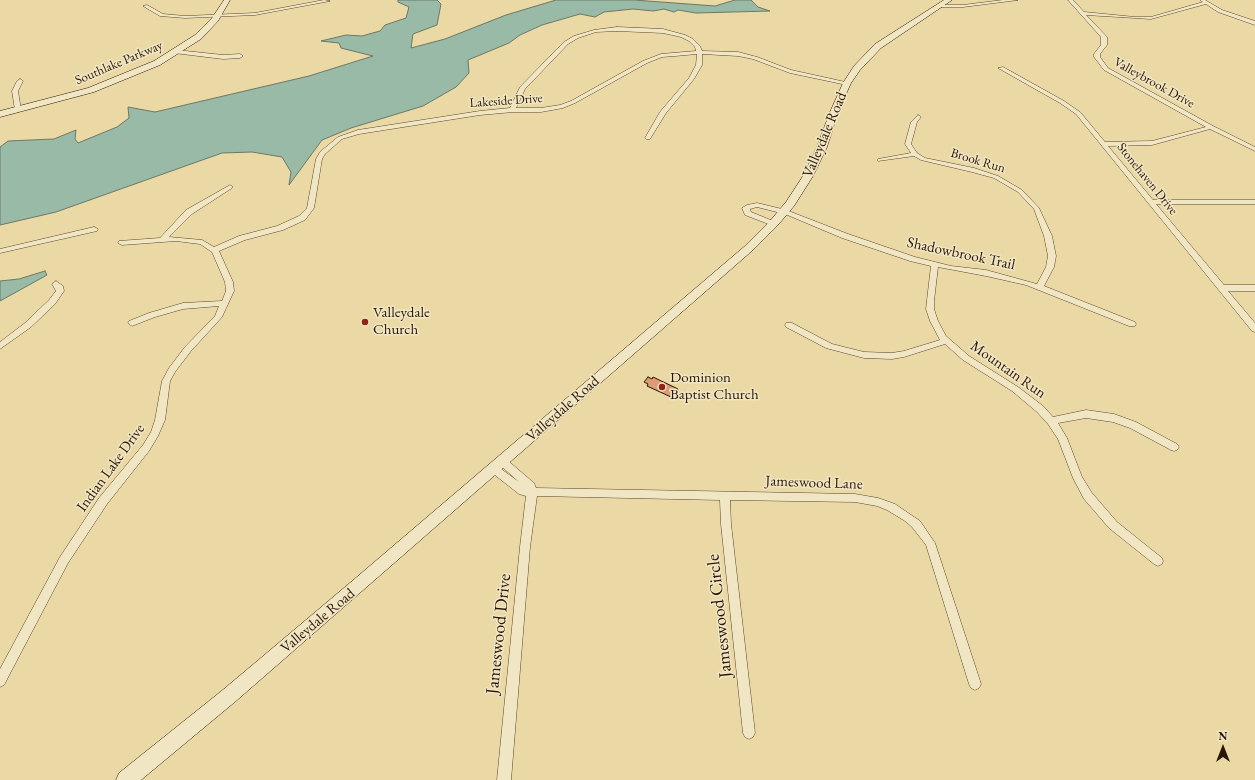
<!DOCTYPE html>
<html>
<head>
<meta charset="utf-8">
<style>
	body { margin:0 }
	#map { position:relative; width:1255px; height:780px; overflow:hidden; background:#ead8a5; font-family:"EB Garamond",serif }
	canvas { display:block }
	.north { position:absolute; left:1203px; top:728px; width:40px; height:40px; -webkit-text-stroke:3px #f1e6c4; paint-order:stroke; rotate:0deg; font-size:11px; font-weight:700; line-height:16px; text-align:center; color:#2a1402 }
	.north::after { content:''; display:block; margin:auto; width:14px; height:18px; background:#2a1402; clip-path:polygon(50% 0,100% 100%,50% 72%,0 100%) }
</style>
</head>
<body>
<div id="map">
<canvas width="1255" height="780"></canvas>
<div class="north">N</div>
</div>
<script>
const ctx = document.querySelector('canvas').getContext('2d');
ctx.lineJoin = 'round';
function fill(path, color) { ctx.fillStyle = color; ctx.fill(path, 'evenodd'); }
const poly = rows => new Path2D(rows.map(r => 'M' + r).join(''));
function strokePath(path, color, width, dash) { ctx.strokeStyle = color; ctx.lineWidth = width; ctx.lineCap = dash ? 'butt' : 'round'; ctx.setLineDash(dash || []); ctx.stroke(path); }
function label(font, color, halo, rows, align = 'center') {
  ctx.font = font + ' "EB Garamond",serif'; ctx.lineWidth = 3; ctx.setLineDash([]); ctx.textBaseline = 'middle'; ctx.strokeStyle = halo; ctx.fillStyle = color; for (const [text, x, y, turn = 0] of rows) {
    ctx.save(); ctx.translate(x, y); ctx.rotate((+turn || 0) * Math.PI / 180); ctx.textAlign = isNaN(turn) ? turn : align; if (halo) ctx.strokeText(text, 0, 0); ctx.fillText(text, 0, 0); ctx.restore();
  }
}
const water = poly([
	[398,0,437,0,441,4,437,25,413,34,411,48,445,39,506,15,556,0,634,0,715,6,735,0,751,0,758,7,770,11,696,13,678,10,674,12,664,9,653,11,633,9,604,12,595,17,580,14,542,25,520,35,509,43,468,60,469,73,456,87,423,106,351,128,322,140,289,185,291,172,282,157,252,152,222,153,56,212,0,225,0,147,8,141,54,139,76,130,75,139,78,143,117,127,129,118,128,107,155,112,309,76,373,56,341,48,339,43,321,41,346,35,362,36,380,31,385,25,406,18,409,7,398,2,398,0],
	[45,271,47,275,0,301,0,281,19,279,45,271]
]);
const building = poly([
	[648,377,652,379,653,377,678,389,671,397,647,386,648,384,644,382,648,377]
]);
const street = poly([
	[324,0,330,1,255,15,185,18,160,16,143,6,147,5,163,14,185,16,255,13,324,0],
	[1003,0,1018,0,963,7,940,7,938,6,940,5,963,5,1003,0],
	[1068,0,1073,0,1084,12,1135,17,1151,17,1203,2,1200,0,1205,0,1222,10,1255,21,1255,25,1218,12,1206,4,1151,19,1086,15,1107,37,1107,45,1100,54,1100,57,1108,68,1213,126,1255,147,1255,151,1210,129,1152,145,1108,146,1153,200,1255,200,1255,204,1156,204,1224,285,1255,285,1255,291,1228,291,1255,323,1255,332,1252,331,1076,114,1060,103,998,68,1003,67,1064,101,1080,112,1105,142,1152,141,1206,127,1104,70,1094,57,1094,54,1101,45,1101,37,1068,0],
	[617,27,663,29,685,35,693,39,700,46,702,51,738,52,757,57,791,70,850,83,847,85,790,73,753,59,738,56,702,54,702,65,694,79,666,113,650,139,646,139,645,138,660,112,689,78,696,65,697,54,675,56,662,57,647,63,575,103,563,108,541,112,513,112,480,115,359,134,342,139,325,154,322,159,314,208,305,220,283,230,245,240,219,251,233,282,234,291,222,317,191,351,175,372,170,381,165,420,158,436,149,451,107,504,68,563,4,685,0,687,0,669,60,557,99,498,143,445,151,432,155,420,162,381,169,368,185,347,215,316,219,306,183,309,155,317,132,326,128,323,129,321,149,313,183,303,222,301,226,291,225,282,212,252,200,244,176,241,122,245,118,243,119,241,160,238,186,210,230,185,233,187,232,188,192,214,169,237,202,240,214,247,239,236,277,226,299,216,307,208,316,159,320,152,338,137,358,130,480,111,510,108,520,87,564,42,574,36,594,30,617,27],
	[617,31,663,33,681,37,689,41,695,47,696,51,661,54,643,61,571,101,560,105,541,108,516,108,525,89,568,44,578,38,596,32,617,31],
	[176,50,223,55,240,54,243,56,240,58,223,59,174,53,174,51,176,50],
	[20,79,23,81,18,91,21,110,18,112,15,110,12,91,17,81,20,79],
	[918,115,921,117,917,122,911,144,917,153,925,158,974,168,998,176,1022,190,1039,208,1052,236,1056,256,1054,267,1044,286,1135,322,1136,324,1135,326,1129,326,1026,285,986,276,938,267,934,301,934,309,938,321,946,336,969,356,1018,387,1043,406,1053,417,1086,410,1114,414,1136,422,1177,444,1179,447,1177,450,1174,451,1171,450,1130,428,1113,422,1086,418,1058,423,1067,438,1082,477,1092,493,1117,522,1162,558,1163,561,1162,564,1158,566,1154,564,1109,528,1084,499,1073,478,1058,439,1048,424,1037,412,1012,391,963,360,945,344,904,357,892,359,864,358,826,348,786,327,785,325,786,323,792,323,832,344,864,352,892,353,904,351,940,340,930,321,926,309,931,266,910,261,842,238,785,214,757,207,750,209,751,212,778,223,777,225,771,225,745,215,742,208,747,205,757,203,786,210,848,234,915,257,951,266,986,270,1037,284,1046,267,1048,256,1044,236,1034,209,1018,192,994,178,972,172,921,160,914,156,878,161,878,159,911,153,905,144,911,122,918,115],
	[94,227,98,229,97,231,0,253,0,249,94,227],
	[56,281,63,286,64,291,55,304,31,327,0,349,0,342,25,323,49,300,56,291,52,284,56,281],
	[503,458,506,459,534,483,536,488,855,494,878,498,895,504,920,521,935,543,981,684,979,688,975,690,971,688,969,684,926,545,912,527,905,521,887,510,877,506,855,502,730,500,731,524,755,733,753,737,749,739,745,737,743,733,721,524,720,500,537,496,530,547,511,780,497,780,520,547,526,496,519,494,491,472,489,469,491,466,494,465,497,466,519,482,500,465,498,462,500,459,503,458]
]);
const secondary = poly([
	[224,0,230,0,218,21,201,39,160,65,94,92,0,117,0,111,88,88,154,61,195,35,212,18,224,0],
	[944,0,952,0,881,48,860,70,851,83,838,112,827,147,813,176,794,206,778,225,753,250,236,701,141,780,116,780,119,773,224,689,351,582,745,246,770,221,786,202,803,176,817,147,830,112,843,83,854,66,875,44,944,0]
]);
const markers = [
	[365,322,4,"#8f2418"],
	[662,387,4,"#8f2418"]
];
const farStreetnames = [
	["Southlake Parkway",119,63,-23],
	["Valleybrook Drive",1154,83,29],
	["Lakeside Drive",506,101,-4],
	["Brook Run",978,161,17],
	["Stonehaven Drive",1147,179,51]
];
const streetNames = [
	["Valleydale Road",825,135,-67],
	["Shadowbrook Trail",961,254,12],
	["Mountain Run",1008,370,35],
	["Valleydale Road",563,409,-41],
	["Indian Lake Drive",111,468,-54],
	["Jameswood Lane",814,483,2],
	["Valleydale Road",318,621,-40]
];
const poiNames = [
	["Valleydale",373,313],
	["Church",373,330],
	["Dominion",670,378],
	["Baptist Church",670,395]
];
const nearStreetnames = [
	["Jameswood Circle",720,616,-96],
	["Jameswood Drive",499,634,-84]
];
fill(water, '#98baa6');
strokePath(water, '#6c7864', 1);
fill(building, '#dc9c76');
strokePath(building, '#2a1402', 1);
strokePath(street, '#5a452b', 1);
strokePath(secondary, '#2a1402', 1);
fill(street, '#f1e6c4');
fill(secondary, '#f1e6c4');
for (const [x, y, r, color] of markers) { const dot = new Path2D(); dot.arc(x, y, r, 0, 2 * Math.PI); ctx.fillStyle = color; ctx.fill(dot); strokePath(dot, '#f1e6c4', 1.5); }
label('13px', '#2a1402', '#f1e6c4', farStreetnames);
label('15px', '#2a1402', '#f1e6c4', streetNames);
label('15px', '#2a1402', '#f1e6c4', poiNames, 'left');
label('18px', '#2a1402', '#f1e6c4', nearStreetnames);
</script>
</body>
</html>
